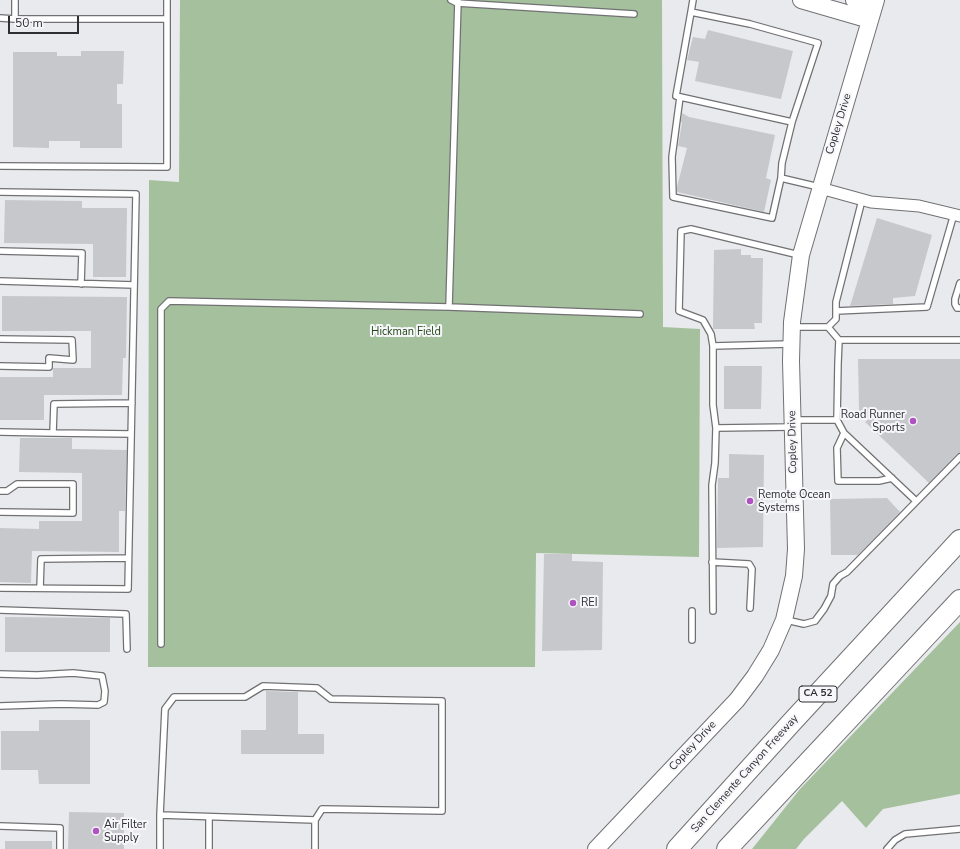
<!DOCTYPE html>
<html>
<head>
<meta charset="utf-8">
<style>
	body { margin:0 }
	#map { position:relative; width:960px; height:849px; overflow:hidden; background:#e9eaed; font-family:"Nunito Sans",sans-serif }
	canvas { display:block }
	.scale { position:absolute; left:8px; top:16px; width:71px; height:18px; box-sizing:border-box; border:2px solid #2d2e2f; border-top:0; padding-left:5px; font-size:12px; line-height:14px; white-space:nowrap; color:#2d2e2f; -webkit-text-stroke:3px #f7f7fb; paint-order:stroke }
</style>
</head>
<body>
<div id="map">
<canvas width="960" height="849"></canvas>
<div class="scale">50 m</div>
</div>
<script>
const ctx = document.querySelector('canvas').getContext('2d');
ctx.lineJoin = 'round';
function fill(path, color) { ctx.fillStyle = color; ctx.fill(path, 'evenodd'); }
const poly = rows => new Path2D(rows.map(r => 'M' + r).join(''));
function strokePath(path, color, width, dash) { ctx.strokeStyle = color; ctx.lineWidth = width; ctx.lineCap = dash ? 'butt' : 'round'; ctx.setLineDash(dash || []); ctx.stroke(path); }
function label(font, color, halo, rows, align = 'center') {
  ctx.font = font + ' "Nunito Sans",sans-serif'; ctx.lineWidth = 4; ctx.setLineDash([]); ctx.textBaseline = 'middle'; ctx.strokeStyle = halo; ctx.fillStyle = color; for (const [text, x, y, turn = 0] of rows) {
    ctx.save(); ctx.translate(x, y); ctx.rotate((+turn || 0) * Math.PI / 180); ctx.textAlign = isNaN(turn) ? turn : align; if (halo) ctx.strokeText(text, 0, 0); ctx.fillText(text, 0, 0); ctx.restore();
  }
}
const green = poly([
	[180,0,662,0,663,327,700,329,699,557,536,553,535,667,148,667,149,180,179,182],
	[960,622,960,794,883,809,866,828,842,801,804,839,796,849,752,849,800,789]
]);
const building = poly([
	[708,30,793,51,781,99,695,81,699,62,687,60,693,37,705,39],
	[81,51,124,51,123,84,117,84,117,104,122,104,122,148,80,148,80,141,49,141,49,148,13,147,13,52,57,52,57,56,81,56],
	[682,113,689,117,775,135,766,178,771,180,764,212,677,192,677,187,687,148,678,146,682,123,681,122],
	[5,200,82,201,82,208,127,208,126,277,93,277,93,244,4,243],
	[877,218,932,235,915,296,893,298,893,304,850,306],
	[741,249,741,255,751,255,751,258,763,258,762,323,754,323,755,329,713,329,714,250],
	[2,296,127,297,126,358,123,358,122,395,44,395,44,420,0,420,0,377,53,377,53,368,91,368,91,331,2,331],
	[858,359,960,359,960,453,957,454,929,483,865,422,869,419,859,410],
	[724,366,762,366,761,409,724,409],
	[20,438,72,438,72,449,127,450,125,511,119,511,119,552,32,551,31,583,0,582,0,528,39,529,39,521,82,521,82,473,19,472],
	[729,454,764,455,763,547,717,548,718,478,729,478],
	[887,498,900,512,858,555,831,555,830,499],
	[544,554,572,554,572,561,603,562,602,650,542,651],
	[5,617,110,618,110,652,5,652],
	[266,691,298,692,298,734,324,734,324,754,241,754,241,730,266,730],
	[39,720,90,720,90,784,39,784,38,770,1,770,1,731,39,731],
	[69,812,124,813,124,849,68,849],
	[5,841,52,841,52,849,5,849]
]);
const lane = poly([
	[15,0,15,19,167,19],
	[451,0,457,3,634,14],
	[691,12,750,24,818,43,792,122,676,96,691,12,693,0],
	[0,18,15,19],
	[680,97,672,157,673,197,772,218,781,178],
	[792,122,782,163,781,178,819,187],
	[0,166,167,167,167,0],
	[0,192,136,194,128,589,0,588],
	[0,251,82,253,81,284],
	[0,281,134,285],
	[960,283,955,299,955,304,957,308,960,308],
	[449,307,640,314],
	[836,311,927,307,954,214],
	[794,327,828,327,839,340,960,340],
	[828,327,836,319,836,302,862,200],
	[0,339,72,340,73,360,49,358,49,367,0,366],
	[713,346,789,344],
	[794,420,837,420,838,363,839,340],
	[837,420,844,433,916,501],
	[716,428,792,427],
	[0,432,53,433,54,404,132,403],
	[53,433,131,434],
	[844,433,837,448,838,481,879,481,892,478],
	[0,491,7,491,17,484,73,484,73,513,0,512],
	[712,562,749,564,752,569,750,608],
	[40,588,41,559,128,558],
	[0,610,126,614,127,649],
	[713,611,712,485,715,463,716,428,713,405,713,346,711,334,703,320,679,311,681,231,691,229,799,255],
	[786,620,804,624,815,621,824,609,831,596,833,584,840,576,847,572,960,457],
	[692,640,692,611],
	[161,644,161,309,169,301,449,307,458,0],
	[0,674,37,675,73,673,102,676,105,691,104,702,98,705,61,704,0,706],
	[160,815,315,820,315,849],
	[0,826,60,828,60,849],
	[160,849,160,815,165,709,174,697,245,697,263,686,317,688,331,699,442,701,442,811,322,809,315,820],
	[209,849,209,817],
	[887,849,895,840,905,834,960,829]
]);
const street = poly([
	[820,188,871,202,919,206,960,216]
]);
const secondary = poly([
	[801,0,870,20],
	[854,0,874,7],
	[596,849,737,700,755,676,771,650,784,620,794,576,796,549,791,361,792,322,801,255,876,0]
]);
const highway = poly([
	[677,849,791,723,960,540],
	[727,849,960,600]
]);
const markers = [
	[913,421,4,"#ae53bf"],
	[750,501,4,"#ae53bf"],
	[573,603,4,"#ae53bf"],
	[96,831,4,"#ae53bf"]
];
const shields = [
	[818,694,38]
];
const shieldNames = [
	["CA 52",818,694]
];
const streetNames = [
	["Copley Drive",839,124,-73],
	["Copley Drive",793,442,-91],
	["Copley Drive",693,746,-47],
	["San Clemente Canyon Freeway",745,774,-48]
];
const parkNames = [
	["Hickman Field",406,332]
];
const poiNames = [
	["Road Runner",905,415,"right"],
	["Sports",905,428,"right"],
	["Remote Ocean",758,495],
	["Systems",758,508],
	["REI",581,603],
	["Air Filter",104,825],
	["Supply",104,838]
];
fill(green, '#a5c09d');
fill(building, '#c7c8cb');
strokePath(lane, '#717174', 8);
strokePath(street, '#717174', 13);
strokePath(secondary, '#717174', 18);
strokePath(highway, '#717174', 22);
strokePath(lane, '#fff', 5.5);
strokePath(street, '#fff', 11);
strokePath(secondary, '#fff', 16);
strokePath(highway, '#fff', 20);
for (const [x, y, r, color] of markers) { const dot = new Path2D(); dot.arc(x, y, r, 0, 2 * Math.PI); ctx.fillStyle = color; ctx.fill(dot); strokePath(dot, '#f7f7fb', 1.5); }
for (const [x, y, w] of shields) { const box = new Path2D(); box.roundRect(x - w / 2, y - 8, w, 16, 3); ctx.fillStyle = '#f7f7fb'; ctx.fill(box); strokePath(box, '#2d2e2f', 1); }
label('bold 10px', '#2d2e2f', null, shieldNames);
label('11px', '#2d2e2f', '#f7f7fb', streetNames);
label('11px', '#234716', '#f7f7fb', parkNames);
label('11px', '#2d2e2f', '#f7f7fb', poiNames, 'left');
</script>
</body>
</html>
